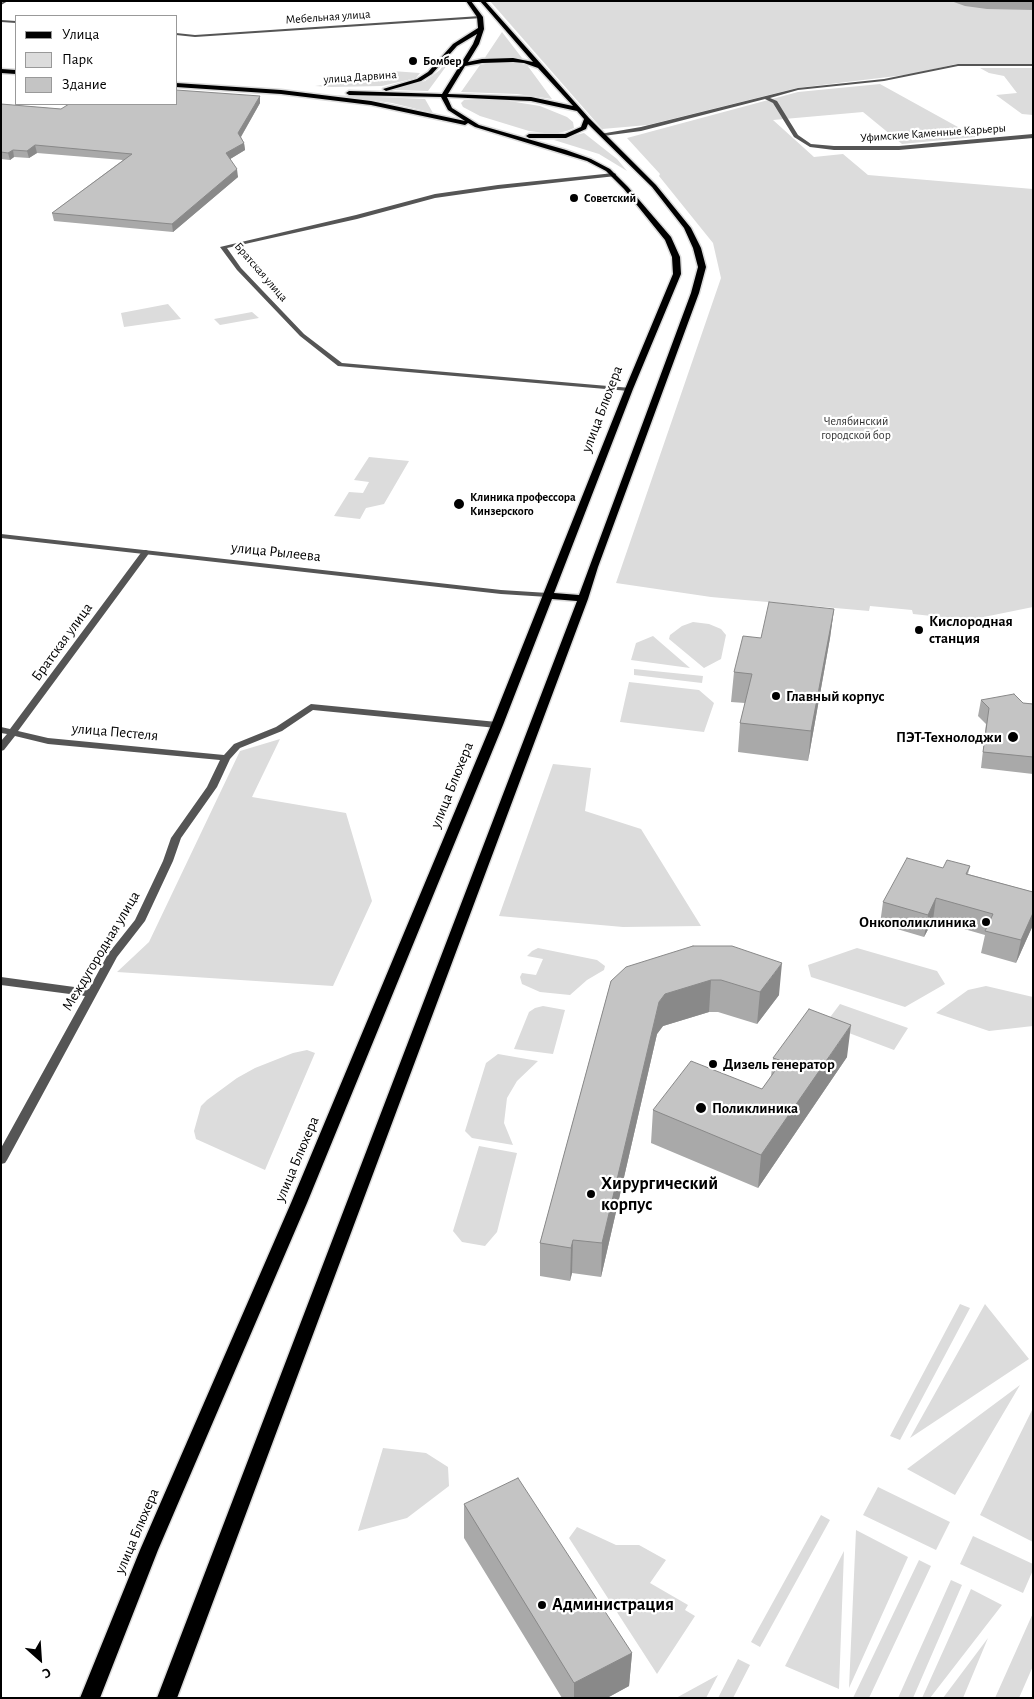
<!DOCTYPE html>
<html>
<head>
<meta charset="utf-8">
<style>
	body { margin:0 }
	#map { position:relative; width:1034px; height:1699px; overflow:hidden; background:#fff; font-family:"Alegreya Sans",sans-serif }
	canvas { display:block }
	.frame { position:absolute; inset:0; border:2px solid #000; pointer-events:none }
	.legend { position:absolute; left:15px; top:15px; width:162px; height:90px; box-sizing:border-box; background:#fff; border:1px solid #999; margin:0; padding:6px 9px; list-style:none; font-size:15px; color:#000 }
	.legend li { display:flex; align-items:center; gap:10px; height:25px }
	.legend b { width:25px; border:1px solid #999 }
	.north { position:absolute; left:15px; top:1634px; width:50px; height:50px; -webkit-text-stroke:4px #fff; paint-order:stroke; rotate:154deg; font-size:14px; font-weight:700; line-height:20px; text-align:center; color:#000 }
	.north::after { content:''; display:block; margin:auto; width:18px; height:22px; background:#000; clip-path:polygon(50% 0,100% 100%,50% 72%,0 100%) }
</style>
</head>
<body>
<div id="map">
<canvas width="1034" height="1699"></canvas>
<div class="frame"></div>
<ul class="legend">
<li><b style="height:6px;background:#000"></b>Улица</li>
<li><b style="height:14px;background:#dcdcdc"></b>Парк</li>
<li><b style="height:14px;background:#c4c4c4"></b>Здание</li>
</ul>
<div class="north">С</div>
</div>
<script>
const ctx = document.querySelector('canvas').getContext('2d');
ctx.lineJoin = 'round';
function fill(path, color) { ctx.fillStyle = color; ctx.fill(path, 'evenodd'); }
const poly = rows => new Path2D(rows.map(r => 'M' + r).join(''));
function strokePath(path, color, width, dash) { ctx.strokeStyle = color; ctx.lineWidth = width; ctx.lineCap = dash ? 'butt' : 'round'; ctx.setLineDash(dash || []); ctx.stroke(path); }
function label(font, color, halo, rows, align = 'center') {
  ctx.font = font + ' "Alegreya Sans",sans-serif'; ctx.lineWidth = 4.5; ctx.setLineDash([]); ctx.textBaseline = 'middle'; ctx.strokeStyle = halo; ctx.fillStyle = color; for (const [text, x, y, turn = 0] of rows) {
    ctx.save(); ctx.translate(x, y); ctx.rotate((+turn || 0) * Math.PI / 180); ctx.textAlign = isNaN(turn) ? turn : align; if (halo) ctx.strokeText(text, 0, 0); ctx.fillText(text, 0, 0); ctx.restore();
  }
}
const green = poly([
	[490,1,1033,1,1033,64,956,64,913,74,797,88,648,125,602,129],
	[502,32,522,58,484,59],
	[446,61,450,61,428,91,391,90,425,81,440,70],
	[496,62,515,63,527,65,552,99,517,94,461,92,480,65],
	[980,68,1033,68,1033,115,1022,114,996,95,1017,93,1004,76,989,73],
	[392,71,420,73,416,78,382,86,331,87,315,86,330,84],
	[880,84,976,137,902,144,863,112,773,120,814,157,843,154,868,175,1033,189,1033,607,969,620,913,614,912,610,870,606,869,611,711,597,616,583,721,278,713,243,659,176,660,174,627,138,798,92],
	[332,95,425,99,433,113,392,103],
	[464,100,503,100,540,106,567,117,573,122,574,128,567,131,553,134,529,131,480,116,463,107,461,103],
	[584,133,617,159,627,171,599,154,554,140],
	[168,304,181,319,124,327,121,313],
	[252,312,259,318,220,325,214,319],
	[369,457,409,461,384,504,366,508,360,519,334,516,349,492,363,493,369,482,354,480],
	[693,622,709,624,721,629,726,635,721,659,704,668,669,639,670,635,682,626],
	[653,636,690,668,631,660,636,643],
	[634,669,703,676,702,683,634,675],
	[629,682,699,690,714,703,704,732,620,722],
	[280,739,252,797,346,813,372,901,333,986,117,972,149,942,240,751],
	[553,764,591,768,585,811,641,829,701,926,623,927,499,916],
	[538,948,597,960,605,966,604,970,587,980,570,995,540,992,522,984,520,977,522,973,536,975,543,959,527,956,532,951],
	[857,948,937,971,945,984,905,1007,811,977,808,965],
	[986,986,1033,997,1033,1026,989,1031,936,1013,968,990],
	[840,1004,908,1028,894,1050,825,1024],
	[543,1006,565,1010,553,1054,514,1049,529,1012,535,1008],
	[307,1050,315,1053,265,1170,196,1139,194,1131,201,1106,207,1100,237,1078,255,1068,293,1053],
	[498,1054,538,1061,517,1081,507,1098,504,1123,513,1145,472,1138,465,1131,486,1063],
	[479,1146,517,1153,497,1232,485,1246,462,1242,453,1231],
	[960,1304,970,1308,900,1440,890,1436],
	[985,1304,1029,1359,910,1438],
	[1020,1385,955,1495,907,1469],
	[1033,1408,1033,1542,980,1515],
	[383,1448,426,1453,448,1467,449,1486,407,1518,358,1531],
	[878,1487,950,1522,936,1550,863,1515],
	[821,1515,830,1520,760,1647,751,1642],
	[577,1527,616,1545,639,1545,666,1560,650,1583,688,1605,685,1610,695,1616,657,1674,569,1538],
	[856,1530,908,1557,849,1688],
	[973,1536,1033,1564,1033,1570,1023,1593,960,1564],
	[844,1551,839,1689,785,1666],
	[919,1560,931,1566,869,1698,853,1698],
	[951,1580,962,1585,913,1698,898,1698],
	[971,1589,1002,1605,930,1698,922,1698],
	[1033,1613,1033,1666,1019,1698,995,1698],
	[988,1638,963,1698,943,1698],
	[738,1659,750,1665,733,1698,718,1698],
	[718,1675,706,1698,676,1698]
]);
const water = poly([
	[951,1,1033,1,1033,10,987,9,965,6]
]);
const minor = poly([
	[3,1,8,1,1,5,3,1],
	[480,16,482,18,195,37,176,35,176,33,195,35,480,16],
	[1,20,16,21,16,23,1,22,1,20],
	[958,64,1033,64,1033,66,958,66,884,81,798,90,770,98,777,101,798,135,811,144,834,146,899,146,1033,134,1033,138,899,150,834,150,810,147,794,137,773,103,765,99,641,131,603,136,600,134,641,127,798,88,884,79,958,64],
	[614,173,616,174,616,176,498,189,435,198,357,219,227,248,241,268,304,334,342,363,631,388,631,390,629,391,338,366,300,336,237,270,220,247,356,215,435,194,498,185,614,173],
	[143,550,146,550,150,552,18,731,48,738,224,755,234,744,276,727,311,704,497,722,502,725,497,728,313,710,282,731,240,748,230,759,217,787,181,838,173,861,145,921,117,957,7,1160,5,1163,1,1164,1,1148,85,996,1,985,1,977,89,989,108,954,135,920,163,861,171,838,207,787,220,760,48,744,15,736,4,750,1,751,1,741,7,734,1,733,1,727,10,729,143,550]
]);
const tertiary = poly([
	[1,534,501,590,548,593,552,595,548,597,501,594,1,538,1,534]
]);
const primary = poly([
	[466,1,471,1,483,17,484,29,479,44,468,62,482,59,513,58,533,62,480,1,485,1,589,118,656,185,691,228,701,248,706,267,699,293,598,567,588,599,177,1698,157,1698,577,601,552,599,503,725,307,1203,158,1550,100,1698,80,1698,140,1550,291,1203,491,725,625,389,673,274,672,257,665,240,624,189,606,171,587,161,475,127,468,123,465,125,371,105,281,94,176,87,176,83,281,90,371,101,465,121,448,110,441,97,349,95,346,93,349,91,442,94,473,44,477,34,457,46,432,74,421,81,386,91,383,89,417,79,428,72,453,44,478,28,477,17,466,1],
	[513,62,524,63,538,68,573,106,531,97,448,94,465,66,482,63,513,62],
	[447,97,531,101,577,111,584,119,581,127,565,134,529,134,526,136,529,138,566,138,586,129,588,124,652,187,684,228,693,248,698,267,691,293,579,595,554,593,633,389,681,274,680,257,671,237,628,187,610,169,591,159,566,150,479,125,452,108,447,97],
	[1,69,16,70,16,74,1,73,1,69]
]);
const wall = poly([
	[260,96,260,103,241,137,244,143,245,150,230,159,238,177,173,232,54,221,52,213,123,160,37,153,29,158,14,157,10,160,1,159,1,104,61,109],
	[834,609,830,638,808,761,738,752,740,723,745,703,731,702,734,672,761,638],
	[981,700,1033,704,1033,774,981,768,986,724,978,716],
	[970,866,968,874,1033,892,1033,925,1016,963,981,953,985,935,933,920,924,937,880,924,883,902,943,868],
	[732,946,779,995,757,1024,718,1012,709,1012,663,1026,657,1034,601,1277,572,1273,570,1281,540,1276,540,1243,611,981],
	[847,1057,758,1188,651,1143,653,1110,762,1089,771,1077,773,1058],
	[464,1504,632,1653,629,1686,607,1698,562,1698,464,1538]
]);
const shadedWall = poly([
	[260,96,260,103,239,140,238,133],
	[244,143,245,150,227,161,226,153],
	[35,145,37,153,29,158,27,151],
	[13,150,14,157,10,160,8,153],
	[237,169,238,177,173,232,172,224],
	[834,609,830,638,808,761,811,731],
	[936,898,933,920,924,937,928,915],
	[1033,913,1033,925,1016,963,1021,940],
	[782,963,779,995,757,1024,760,992],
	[711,980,709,1012,663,1026,657,1034,601,1277,602,1243,659,1002,665,994],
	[851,1025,847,1057,758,1188,761,1155],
	[573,1240,572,1273,570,1281,571,1248],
	[632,1653,629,1686,607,1698,574,1698,574,1683]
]);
const building = poly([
	[176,90,260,96,238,133,244,143,226,153,237,169,172,224,52,213,132,154,35,145,27,151,13,150,8,153,1,152,1,104,61,109,69,104,176,104,176,90],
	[769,602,834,609,811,731,740,723,752,674,734,672,743,636,761,638,769,602],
	[1014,694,1023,703,1033,704,1033,757,983,752,989,708,981,700,1014,694],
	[907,858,943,868,947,860,970,866,966,874,1033,892,1033,913,1021,940,985,931,993,914,936,898,928,915,883,902,907,858],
	[693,946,732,946,782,963,760,992,721,980,711,980,665,994,659,1002,602,1243,573,1240,571,1248,540,1243,611,981,626,967,693,946],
	[809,1009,851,1025,761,1155,653,1110,691,1061,762,1089,782,1061,773,1058,809,1009],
	[518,1478,632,1653,574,1683,464,1504,518,1478]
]);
const markers = [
	[413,61,5,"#000"],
	[574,198,5,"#000"],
	[459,504,6,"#000"],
	[919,630,5,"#000"],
	[776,696,5,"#000"],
	[1013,737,6,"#000"],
	[986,922,5,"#000"],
	[713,1064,5,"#000"],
	[701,1108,6,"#000"],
	[591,1194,5,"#000"],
	[542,1605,5,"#000"]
];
const farStreetnames = [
	["Мебельная улица",328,17,-4],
	["улица Дарвина",360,77,-4],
	["Уфимские Каменные Карьеры",933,133,-4],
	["Братская улица",261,272,49]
];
const farPoinames = [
	["Бомбер",423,61],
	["Советский",584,198],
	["Клиника профессора",470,497],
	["Кинзерского",470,511]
];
const farParknames = [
	["Челябинский",856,421],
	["городской бор",856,435]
];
const streetNames = [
	["улица Блюхера",602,409,-69],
	["улица Рылеева",276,552,6],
	["Братская улица",62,642,-54],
	["улица Пестеля",115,732,5],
	["улица Блюхера",452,785,-68],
	["Междугородная улица",101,951,-59],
	["улица Блюхера",297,1159,-67],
	["улица Блюхера",137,1531,-67]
];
const poiNames = [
	["Кислородная",929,621],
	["станция",929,638],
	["Главный корпус",786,696],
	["ПЭТ-Технолоджи",1002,737,"right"],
	["Онкополиклиника",976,922,"right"],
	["Дизель генератор",723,1064],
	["Поликлиника",712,1108]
];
const nearPoinames = [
	["Хирургический",601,1184],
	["корпус",601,1205],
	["Администрация",552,1605]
];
fill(green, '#dcdcdc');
fill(water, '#a3a3a3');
strokePath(primary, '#dbdbdb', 3);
fill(minor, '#555');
fill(tertiary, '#555');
fill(primary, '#000');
fill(wall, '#a9a9a9');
fill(shadedWall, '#898989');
fill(building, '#c4c4c4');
strokePath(building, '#898989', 1);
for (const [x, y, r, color] of markers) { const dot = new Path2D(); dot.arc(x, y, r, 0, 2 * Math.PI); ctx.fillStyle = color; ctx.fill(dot); strokePath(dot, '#fff', 2); }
label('12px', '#000', '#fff', farStreetnames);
label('bold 12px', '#000', '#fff', farPoinames, 'left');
label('12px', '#333', '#fff', farParknames);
label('15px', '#000', '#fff', streetNames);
label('bold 15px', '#000', '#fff', poiNames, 'left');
label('bold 18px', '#000', '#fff', nearPoinames, 'left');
</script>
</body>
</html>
